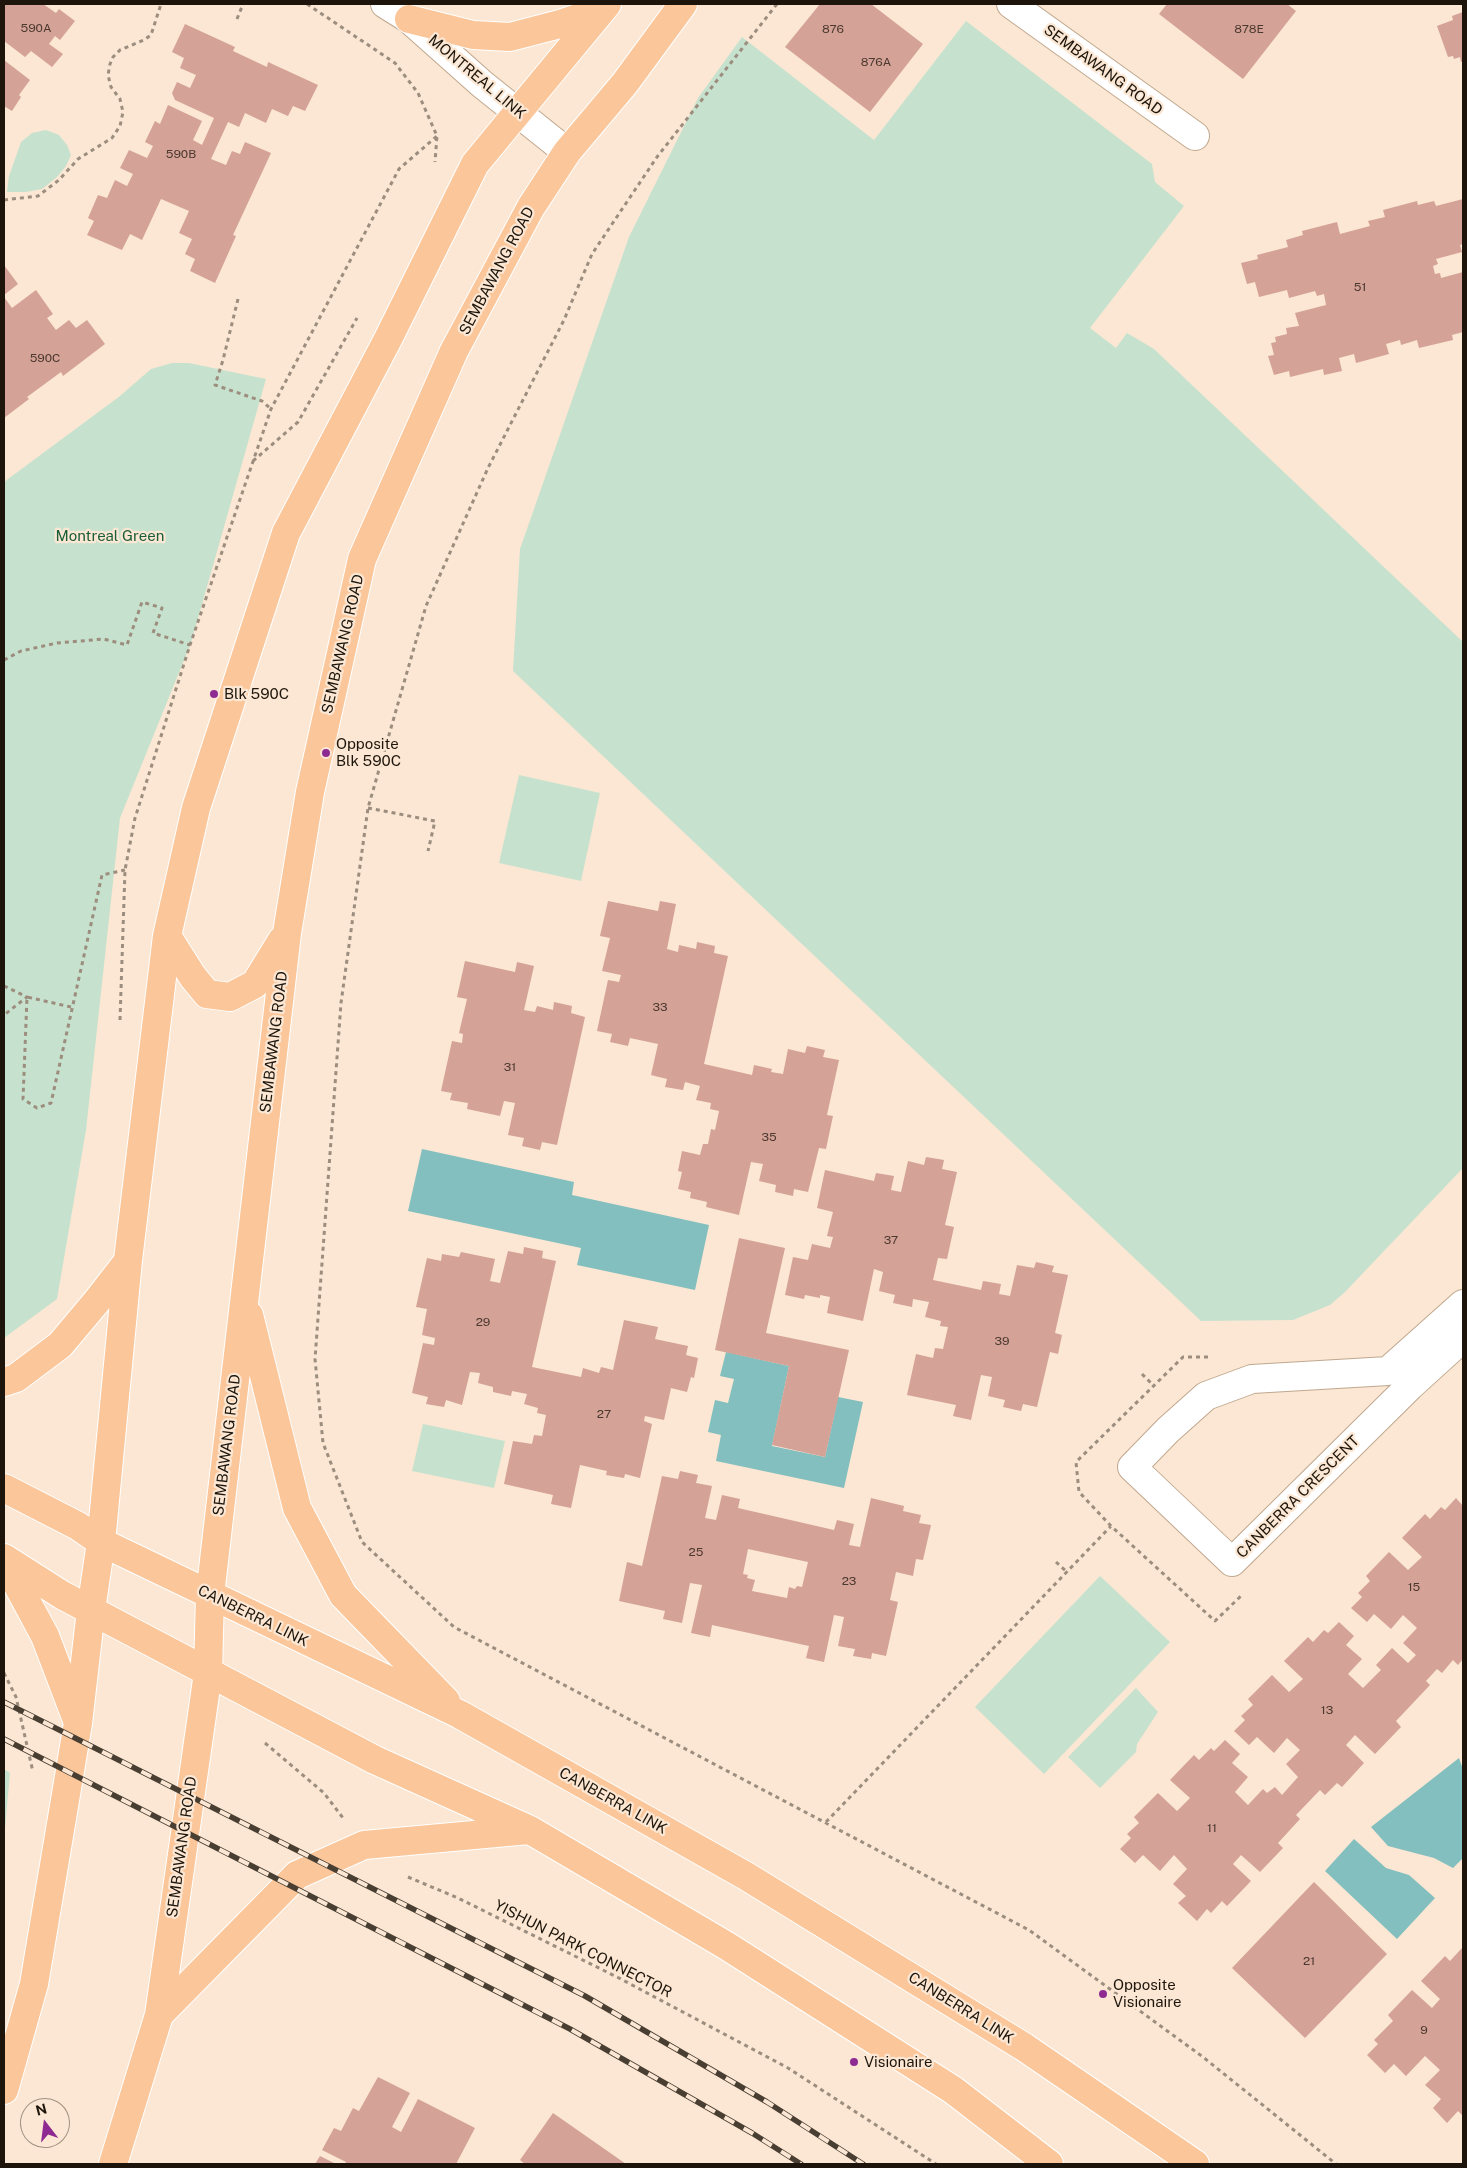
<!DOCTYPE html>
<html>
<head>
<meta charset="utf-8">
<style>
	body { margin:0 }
	#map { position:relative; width:1467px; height:2168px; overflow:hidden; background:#fbe7d3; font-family:"Public Sans",sans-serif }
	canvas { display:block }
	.frame { position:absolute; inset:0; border:5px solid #1d150b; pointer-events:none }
	.north { position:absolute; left:20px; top:2098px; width:50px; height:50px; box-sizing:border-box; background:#fbe7d3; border:1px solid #a29383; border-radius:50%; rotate:345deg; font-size:14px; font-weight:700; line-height:20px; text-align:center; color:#1d150b }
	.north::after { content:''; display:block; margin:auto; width:18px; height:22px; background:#8e2b92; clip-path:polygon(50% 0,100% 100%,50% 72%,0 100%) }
</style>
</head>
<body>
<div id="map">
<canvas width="1467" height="2168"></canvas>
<div class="frame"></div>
<div class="north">N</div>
</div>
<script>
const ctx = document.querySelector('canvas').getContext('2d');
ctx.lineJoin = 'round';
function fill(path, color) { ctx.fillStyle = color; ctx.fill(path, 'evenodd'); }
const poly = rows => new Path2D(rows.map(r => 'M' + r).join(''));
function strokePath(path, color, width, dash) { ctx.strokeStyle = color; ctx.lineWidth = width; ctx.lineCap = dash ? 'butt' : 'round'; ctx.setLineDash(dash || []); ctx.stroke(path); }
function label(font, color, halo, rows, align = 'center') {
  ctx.font = font + ' "Public Sans",sans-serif'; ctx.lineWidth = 4.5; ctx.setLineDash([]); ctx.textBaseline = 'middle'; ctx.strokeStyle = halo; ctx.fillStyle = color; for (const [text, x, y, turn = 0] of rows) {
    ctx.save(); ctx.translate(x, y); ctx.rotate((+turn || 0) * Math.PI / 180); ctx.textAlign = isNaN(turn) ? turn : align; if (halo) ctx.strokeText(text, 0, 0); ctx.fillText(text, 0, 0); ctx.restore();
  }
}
const green = poly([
	[966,21,1152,164,1155,182,1184,206,1090,328,1116,348,1127,333,1154,349,1463,642,1463,1168,1345,1292,1330,1305,1293,1320,1201,1321,513,671,520,549,629,237,698,98,742,37,874,140],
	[46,130,59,135,67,145,71,155,66,166,57,177,42,189,26,192,7,192,9,176,21,142,32,133],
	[172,363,189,363,266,379,191,643,120,818,86,1130,57,1299,4,1338,4,482,120,396,151,369],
	[519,775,600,793,581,881,499,863],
	[423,1424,505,1441,494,1488,412,1471],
	[1100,1576,1170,1642,1044,1774,975,1707],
	[1136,1688,1158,1712,1137,1744,1136,1752,1100,1788,1068,1757],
	[4,1769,10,1773,4,1840]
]);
const water = poly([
	[422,1149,574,1182,572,1195,709,1225,695,1290,577,1265,581,1248,408,1211],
	[726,1352,789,1366,772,1446,825,1457,838,1397,863,1402,844,1488,716,1461,721,1435,708,1432,715,1400,728,1403,734,1379,720,1376],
	[1459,1758,1463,1769,1463,1858,1453,1868,1434,1858,1388,1846,1371,1827],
	[1354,1839,1386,1868,1409,1875,1435,1898,1397,1939,1325,1871]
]);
const building = poly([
	[4,4,43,4,56,13,59,9,75,21,60,40,55,36,49,44,63,54,52,67,31,51,25,57,4,41],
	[820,4,871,4,923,44,870,112,785,47],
	[1167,4,1287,4,1296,11,1243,79,1159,14],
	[1463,12,1463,61,1461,62,1460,57,1454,59,1453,56,1448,57,1437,26,1453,20,1452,16],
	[185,24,235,47,233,51,267,67,268,62,318,85,305,111,293,106,288,116,272,109,266,123,245,113,239,127,228,122,211,159,226,165,232,151,240,154,245,142,271,153,233,235,236,236,215,283,190,271,195,259,185,254,192,239,179,233,189,211,161,199,142,240,130,234,122,250,87,235,94,221,88,218,98,195,107,198,115,180,127,186,133,174,120,168,129,150,147,158,153,146,145,142,155,121,160,124,168,105,202,121,193,140,202,145,214,118,175,100,172,93,177,82,190,88,196,75,180,68,184,58,172,52],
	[4,60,30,80,19,95,21,97,12,111,4,106],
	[1463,199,1463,244,1460,245,1462,252,1436,259,1438,264,1433,266,1435,274,1440,273,1441,278,1463,272,1463,332,1452,335,1453,340,1419,348,1417,340,1401,345,1400,340,1386,344,1389,354,1356,363,1354,354,1339,358,1342,371,1324,375,1323,369,1290,377,1289,371,1274,375,1268,356,1274,355,1271,343,1276,342,1275,337,1287,334,1286,328,1299,326,1295,313,1326,305,1324,294,1317,296,1315,291,1289,298,1287,290,1259,297,1255,282,1247,284,1241,263,1258,259,1257,255,1288,247,1286,240,1303,235,1302,231,1337,222,1340,234,1370,226,1368,221,1385,217,1383,210,1417,201,1418,205,1434,201,1436,206],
	[4,265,18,284,4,295],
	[36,290,53,314,47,318,56,330,69,320,76,328,87,320,105,344,63,376,61,372,27,397,29,399,4,418,4,297,12,308],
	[608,901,658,911,660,901,676,904,667,949,678,952,679,945,696,949,697,942,715,946,714,953,728,956,704,1064,752,1075,754,1065,772,1069,771,1072,783,1074,788,1049,805,1053,807,1046,825,1050,823,1057,839,1060,827,1115,833,1116,826,1149,819,1148,808,1192,794,1189,793,1196,775,1192,776,1185,759,1181,763,1164,751,1162,739,1215,706,1207,707,1202,690,1198,691,1192,678,1189,682,1172,678,1171,682,1151,700,1155,703,1144,708,1144,711,1129,715,1130,719,1111,710,1109,711,1103,696,1100,700,1086,685,1082,683,1090,665,1087,667,1079,651,1075,658,1044,630,1038,628,1046,610,1042,612,1034,597,1031,608,980,619,982,621,975,602,971,610,938,600,936],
	[465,961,515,972,517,962,534,966,524,1010,535,1012,537,1006,553,1010,554,1002,572,1006,571,1013,585,1017,557,1145,542,1142,540,1150,522,1146,524,1138,508,1135,515,1103,504,1101,500,1116,467,1109,468,1103,450,1100,452,1093,441,1091,452,1041,462,1043,463,1034,459,1033,467,999,457,997],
	[926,1157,944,1160,942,1169,957,1172,945,1225,954,1227,947,1259,938,1258,933,1280,981,1290,983,1281,1001,1284,999,1294,1010,1296,1017,1265,1034,1268,1036,1262,1054,1266,1052,1272,1068,1275,1055,1333,1062,1335,1058,1354,1050,1352,1037,1407,1023,1404,1021,1411,1003,1407,1005,1400,988,1396,992,1377,981,1375,971,1420,953,1416,956,1405,907,1395,916,1354,933,1358,935,1348,943,1349,948,1327,940,1326,941,1321,925,1317,929,1302,913,1299,912,1307,893,1303,895,1295,879,1291,883,1272,874,1269,863,1321,827,1313,830,1297,820,1295,820,1298,805,1295,804,1299,785,1295,793,1257,808,1260,812,1244,830,1248,833,1237,827,1236,833,1212,817,1208,825,1170,874,1181,876,1173,894,1176,891,1190,901,1192,908,1161,924,1165],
	[739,1238,785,1248,766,1333,849,1350,825,1457,772,1445,789,1366,715,1350],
	[524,1247,543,1251,542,1258,556,1261,532,1367,581,1377,583,1368,599,1373,601,1367,613,1370,624,1320,658,1327,655,1339,688,1346,686,1355,698,1358,694,1378,691,1377,687,1392,671,1388,664,1420,645,1416,644,1421,652,1424,640,1478,625,1474,624,1478,606,1475,607,1471,580,1465,571,1508,551,1504,553,1495,504,1484,513,1441,532,1444,534,1435,542,1436,546,1415,537,1413,538,1408,524,1404,527,1394,512,1391,511,1396,493,1392,493,1387,478,1383,480,1373,470,1372,462,1405,446,1400,444,1407,426,1404,428,1397,412,1393,423,1343,434,1345,435,1338,422,1335,427,1309,416,1307,427,1258,441,1261,442,1254,459,1257,461,1252,495,1259,490,1281,500,1283,508,1251,523,1254],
	[680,1471,698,1475,696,1483,712,1486,705,1518,716,1520,722,1495,740,1499,738,1508,834,1530,837,1520,854,1524,849,1545,860,1547,871,1498,904,1506,903,1511,921,1515,919,1523,931,1525,923,1560,916,1559,913,1576,896,1572,890,1600,898,1602,886,1656,872,1653,871,1659,853,1656,855,1649,838,1646,844,1617,834,1615,824,1662,806,1658,809,1646,712,1625,710,1637,691,1633,702,1585,690,1583,682,1623,663,1619,665,1611,619,1601,627,1562,642,1566,662,1476,678,1479],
	[748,1549,808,1562,802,1587,797,1586,795,1589,789,1587,787,1598,752,1591,755,1580,747,1578,748,1575,743,1574],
	[1456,1498,1463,1506,1463,1659,1458,1665,1453,1660,1442,1673,1437,1669,1426,1681,1430,1685,1396,1721,1401,1727,1375,1754,1355,1735,1346,1745,1364,1763,1342,1787,1337,1783,1325,1795,1320,1790,1296,1815,1300,1819,1278,1843,1283,1848,1260,1872,1241,1855,1233,1864,1251,1881,1227,1906,1222,1901,1211,1913,1207,1909,1197,1921,1178,1903,1186,1896,1173,1884,1187,1869,1174,1855,1160,1871,1143,1855,1135,1863,1120,1849,1131,1838,1127,1834,1139,1823,1134,1817,1158,1793,1177,1811,1190,1798,1170,1780,1194,1755,1199,1760,1211,1748,1214,1751,1225,1740,1240,1754,1232,1763,1248,1777,1235,1792,1248,1805,1263,1789,1267,1793,1275,1787,1282,1795,1298,1777,1286,1764,1300,1750,1287,1738,1274,1753,1257,1737,1249,1745,1234,1731,1245,1720,1241,1716,1253,1705,1248,1699,1272,1675,1289,1692,1303,1679,1284,1661,1308,1637,1313,1642,1324,1630,1328,1633,1339,1622,1354,1636,1346,1645,1362,1659,1348,1674,1363,1688,1381,1670,1376,1665,1392,1648,1408,1663,1416,1655,1403,1643,1417,1628,1403,1615,1391,1629,1374,1614,1367,1622,1351,1608,1362,1597,1358,1593,1370,1581,1366,1576,1389,1552,1408,1570,1422,1557,1402,1538,1425,1514,1430,1519,1441,1507,1445,1510],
	[1314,1882,1387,1954,1305,2038,1232,1968],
	[1462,1948,1463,2113,1462,2115,1458,2111,1447,2123,1433,2108,1441,2099,1425,2085,1440,2070,1425,2056,1406,2076,1394,2064,1385,2073,1367,2055,1378,2044,1374,2040,1393,2021,1388,2015,1412,1990,1432,2008,1440,1999,1421,1981,1445,1956,1450,1961],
	[378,2077,410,2093,392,2127,401,2132,418,2099,475,2128,456,2164,345,2164,346,2162,322,2150,334,2128,341,2131,353,2108,359,2111],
	[553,2113,626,2164,525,2164,520,2160],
	[320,2156,336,2164,315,2164]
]);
const path = poly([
	[307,4,395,63,418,93,437,136,435,162],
	[777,4,657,157,592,254,564,320,488,468,426,606,368,808,341,1003,315,1359,323,1443,362,1542,454,1627,1029,1930,1203,2057,1336,2164],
	[237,19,243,4],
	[4,200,38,196,59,180,78,159,112,138,120,126,123,112,120,99,111,87,108,75,110,64,113,57,120,50,144,40,151,35,161,4],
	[238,299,223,360,215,385,262,401,271,409],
	[253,461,298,422,357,318],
	[4,660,21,651,57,643,104,639,127,645,142,602,162,608,153,633,190,645],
	[368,808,435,821,428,851],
	[4,986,27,997,4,1015],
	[71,1007,27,997,23,1099,37,1108,51,1103,102,875,125,870],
	[120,1020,125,870,135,818,190,645,271,409,399,169,437,136],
	[1208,1357,1183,1357,1076,1462,1079,1492,1111,1526,1215,1621,1242,1595],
	[1142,1374,1154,1386],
	[1056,1562,1067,1572],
	[4,1673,16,1697,33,1772],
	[265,1743,324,1793,343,1818],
	[826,1822,1111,1526],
	[408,1877,458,1898,619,1978,788,2068,936,2164]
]);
const street = poly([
	[385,4,409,19,482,84,567,152],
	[1011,4,1195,136],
	[1463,1304,1388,1371,1252,1379,1206,1396,1168,1430,1132,1467,1232,1562,1410,1386,1463,1338]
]);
const primary = poly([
	[409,19,473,35,510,37,560,24,602,10],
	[167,936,193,977,207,994,230,997,255,984,282,940],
	[249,1315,297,1508,343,1595,446,1701],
	[4,1382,16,1378,60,1345,97,1301,128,1261],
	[4,1488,78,1526,101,1542,459,1714,746,1876,1024,2047,1195,2164],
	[4,1558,62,1595,375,1760,530,1830,727,1946,953,2090,1049,2164],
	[4,1560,45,1636,77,1720],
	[159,2015,297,1875,364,1845,529,1830],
	[4,2090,34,1984,78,1723,91,1610,101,1542,128,1260,167,936,196,808,286,533,388,339,475,164,607,4],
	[113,2164,159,2015,208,1673,210,1595,287,933,310,792,362,559,454,351,531,207,567,152,625,83,683,4]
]);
const rail = poly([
	[4,1702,585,1996,767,2102,863,2164],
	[4,1739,570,2029,752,2133,801,2164]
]);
const markers = [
	[214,694,5,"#8e2b92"],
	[326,753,5,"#8e2b92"],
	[1103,1994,5,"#8e2b92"],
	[854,2062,5,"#8e2b92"]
];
const numberNames = [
	["590A",36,28],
	["876",833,29],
	["878E",1249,29],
	["876A",876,62],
	["590B",181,154],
	["51",1360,287],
	["590C",45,358],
	["33",660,1007],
	["31",510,1067],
	["35",769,1137],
	["37",891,1240],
	["29",483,1322],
	["39",1002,1341],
	["27",604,1414],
	["25",696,1552],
	["23",849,1581],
	["15",1414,1587],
	["13",1327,1710],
	["11",1212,1828],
	["21",1309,1961],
	["9",1424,2030]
];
const streetNames = [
	["SEMBAWANG ROAD",1103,70,36],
	["MONTREAL LINK",477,77,40],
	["SEMBAWANG ROAD",497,271,-62],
	["SEMBAWANG ROAD",343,644,-77],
	["SEMBAWANG ROAD",274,1042,-83],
	["SEMBAWANG ROAD",227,1445,-83],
	["CANBERRA CRESCENT",1298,1497,-45],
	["CANBERRA LINK",253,1616,26],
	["CANBERRA LINK",613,1801,29],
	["SEMBAWANG ROAD",182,1847,-82],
	["YISHUN PARK CONNECTOR",583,1949,27],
	["CANBERRA LINK",961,2008,32]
];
const parkNames = [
	["Montreal Green",110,536]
];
const poiNames = [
	["Blk 590C",224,694],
	["Opposite",336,744],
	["Blk 590C",336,761],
	["Opposite",1113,1985],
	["Visionaire",1113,2002],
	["Visionaire",864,2062]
];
fill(green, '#c6e2ce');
fill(water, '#83bfbf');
fill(building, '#d4a297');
strokePath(street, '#c0a88f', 30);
strokePath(primary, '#fff', 30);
strokePath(path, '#9c8d7e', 3, [4, 4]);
strokePath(street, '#fff', 28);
strokePath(primary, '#fbc69a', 28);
strokePath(rail, '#493e32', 5.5);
strokePath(rail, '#fbe7d3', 4, [11]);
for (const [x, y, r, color] of markers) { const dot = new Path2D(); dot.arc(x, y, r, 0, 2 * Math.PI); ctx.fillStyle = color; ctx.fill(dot); strokePath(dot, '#fbe7d3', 2); }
label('12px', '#4b382e', null, numberNames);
label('15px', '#1d150b', '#fbe7d3', streetNames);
label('15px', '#195e39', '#fbe7d3', parkNames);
label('15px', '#1d150b', '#fbe7d3', poiNames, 'left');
</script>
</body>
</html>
